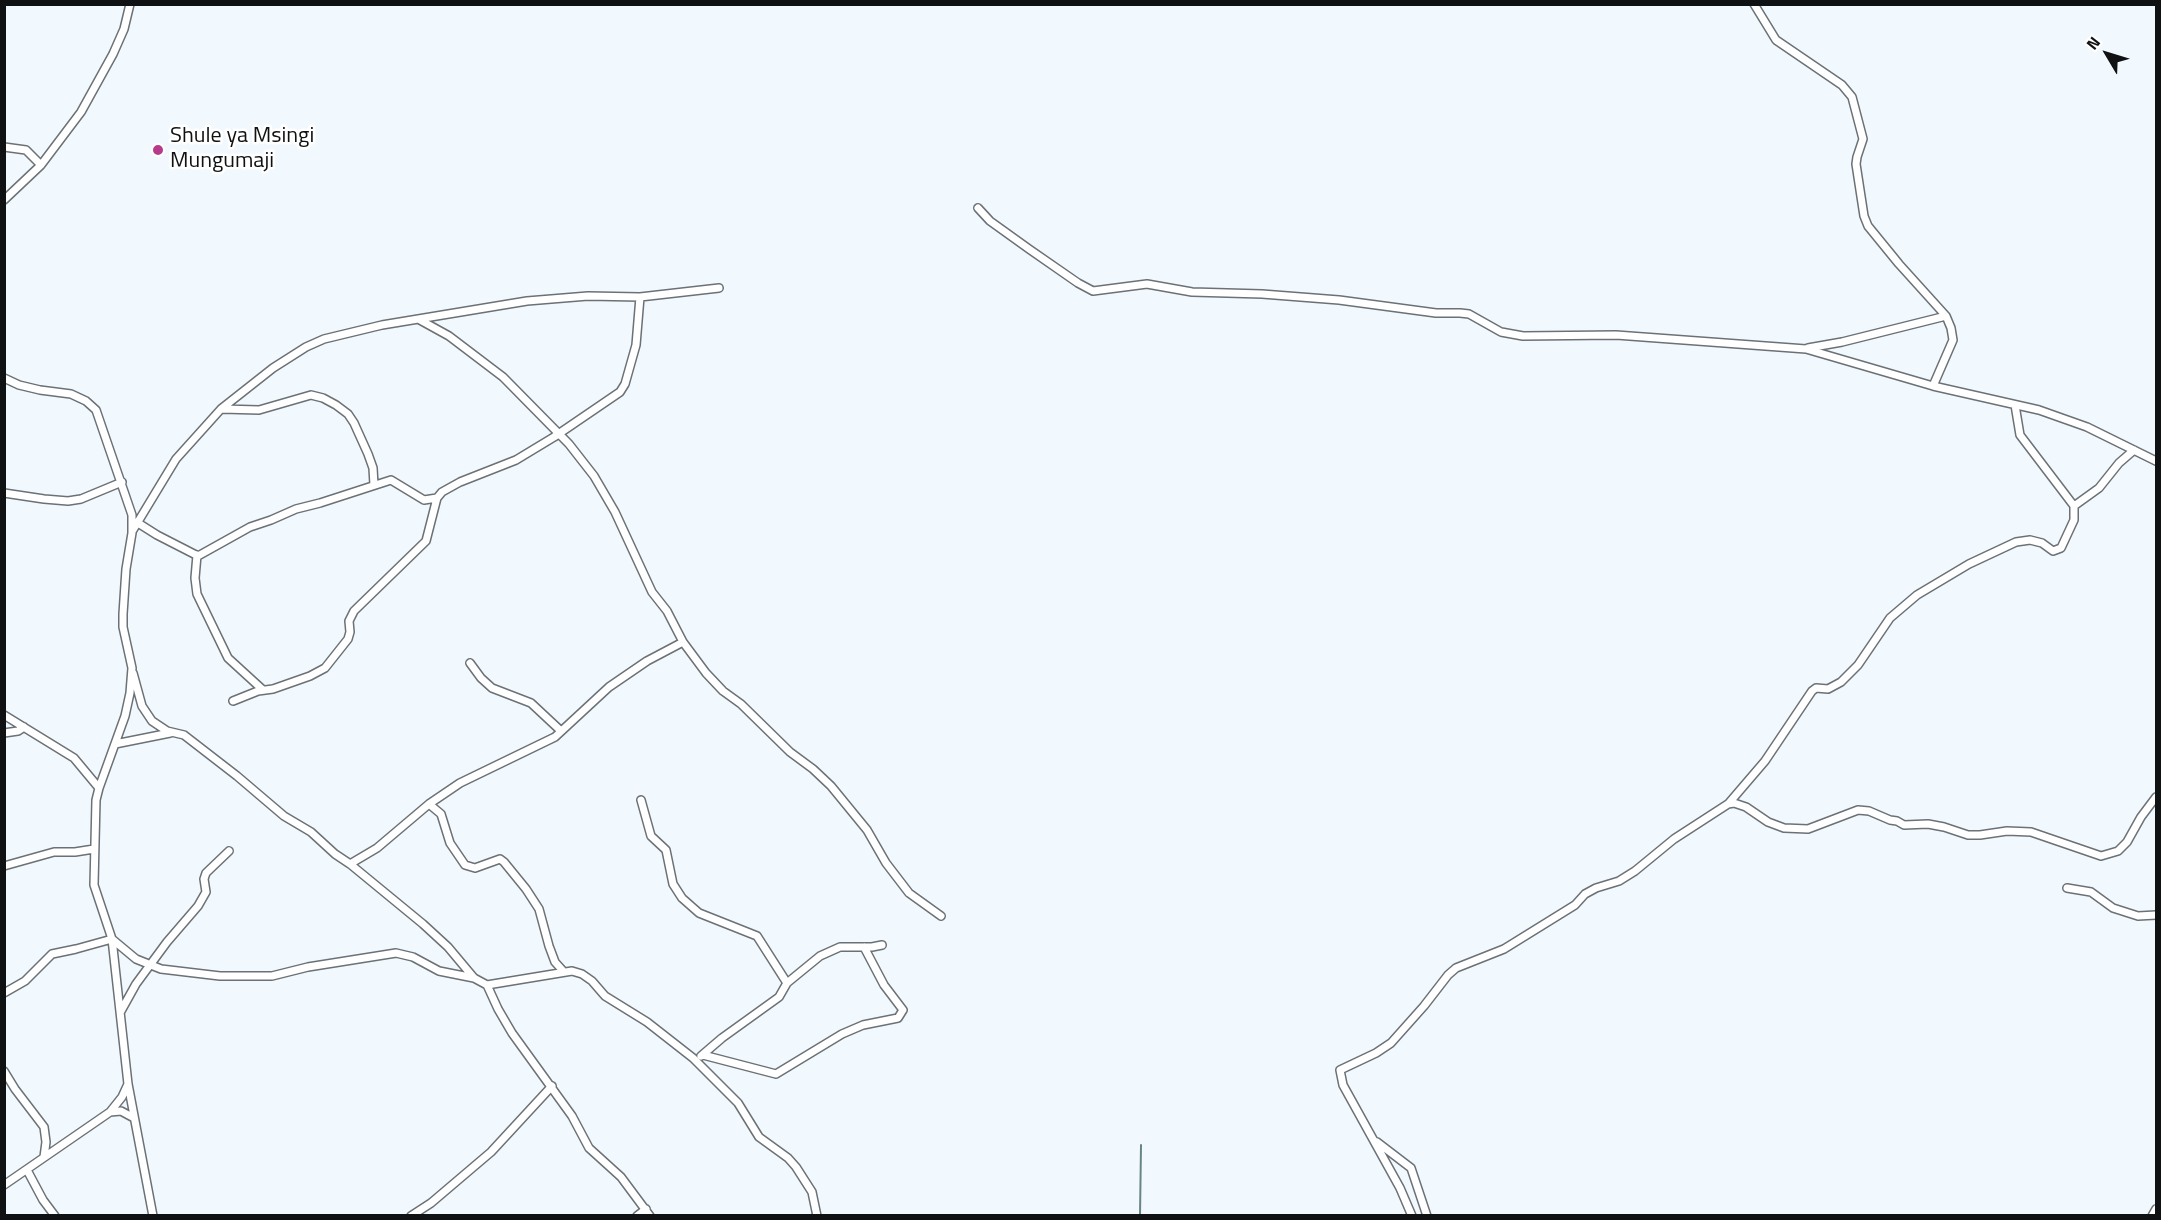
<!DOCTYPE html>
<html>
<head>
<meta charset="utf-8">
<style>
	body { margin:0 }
	#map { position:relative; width:2161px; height:1220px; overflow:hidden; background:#f2f9fe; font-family:"Titillium Web",sans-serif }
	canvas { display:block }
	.frame { position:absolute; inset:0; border:6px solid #0f1112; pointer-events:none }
	.north { position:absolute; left:2077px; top:24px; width:60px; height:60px; -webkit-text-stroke:4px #fff; paint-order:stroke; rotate:308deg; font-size:16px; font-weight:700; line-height:24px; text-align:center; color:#0f1112 }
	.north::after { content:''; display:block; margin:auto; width:21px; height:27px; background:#0f1112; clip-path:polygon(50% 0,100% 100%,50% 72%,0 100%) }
</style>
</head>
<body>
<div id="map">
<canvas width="2161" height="1220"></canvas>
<div class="frame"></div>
<div class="north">N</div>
</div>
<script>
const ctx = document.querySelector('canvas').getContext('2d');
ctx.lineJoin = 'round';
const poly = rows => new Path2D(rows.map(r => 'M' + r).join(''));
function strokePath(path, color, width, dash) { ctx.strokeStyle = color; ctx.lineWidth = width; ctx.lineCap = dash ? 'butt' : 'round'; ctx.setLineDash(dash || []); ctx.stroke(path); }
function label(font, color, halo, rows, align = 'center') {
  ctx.font = font + ' "Titillium Web",sans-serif'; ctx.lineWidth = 5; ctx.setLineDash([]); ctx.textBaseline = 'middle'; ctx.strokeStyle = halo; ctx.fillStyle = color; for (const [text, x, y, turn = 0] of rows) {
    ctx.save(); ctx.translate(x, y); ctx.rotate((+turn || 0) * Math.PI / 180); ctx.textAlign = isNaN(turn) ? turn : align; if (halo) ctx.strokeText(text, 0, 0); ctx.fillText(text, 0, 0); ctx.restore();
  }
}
const stream = poly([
	[1140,1216,1141,1145]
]);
const street = poly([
	[1754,4,1776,40,1842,85,1852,97,1863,139,1857,157,1856,164,1864,216,1868,226,1899,264,1946,316,1951,328,1953,340,1933,386],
	[4,147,26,150,41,165],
	[4,200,41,165,81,112,113,54,124,29,130,4],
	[978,208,990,221,1029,249,1078,283,1093,291,1147,284,1192,292,1262,294,1339,300,1436,313,1460,313,1469,314,1501,332,1523,336,1616,335,1806,349,1933,386,2039,410,2087,427,2156,461],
	[420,320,449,336,503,377,569,444,594,476,615,512,652,592,667,611,683,642,706,673,723,691,741,704,790,752,813,769,831,786,867,830,886,863,909,893,941,916],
	[1808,348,1842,342,1946,316],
	[4,378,19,385,40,390,71,394,86,401,96,410,132,515,132,533,126,569,123,614,123,627,132,668,130,693,125,716,99,788,96,800,94,885,112,939,128,1084,153,1216],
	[222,409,259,410,311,395,323,398,336,405,348,414,354,423,368,454,373,468,374,485],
	[4,493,44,499,68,501,81,499,122,482],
	[2074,506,2099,488,2119,463,2134,450],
	[138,523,157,535,198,556,250,527,271,520,296,509,320,503,391,480,424,500,437,498],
	[133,530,176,459,221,409,273,368,306,347,324,339,382,325,527,301,588,296,640,297,719,288],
	[197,555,195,578,197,594,228,658,263,690],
	[470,663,481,678,492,688,531,703,561,731],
	[133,673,142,706,152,721,167,731,184,735,237,776,284,816,311,832,335,854,350,864,423,924,448,947,474,978,487,985,498,1009,512,1033,572,1116,589,1148,621,1177,650,1216],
	[233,701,258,691,273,689,310,676,325,668,348,639,350,632,349,621,354,611,426,541,437,498,442,492,460,482,516,460,554,437,620,392,625,384,636,345,640,297],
	[4,715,74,758,99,788],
	[4,733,18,731,24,727],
	[115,744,170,733],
	[641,800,651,836,666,850,673,884,682,898,699,913,757,936,787,983],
	[1729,803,1765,761,1812,691,1816,688,1828,689,1841,682,1858,665,1890,618,1917,595,1969,564,2016,542,2030,540,2042,543,2053,551,2061,548,2074,520,2074,506,2020,435,2015,405],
	[429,804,441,814,450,843,465,865,475,868,500,859,504,862,526,889,539,909,549,946,555,962,564,972],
	[350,864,377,848,429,804,460,783,555,737,609,687,647,661,683,642],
	[4,866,54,852,75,852,94,849],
	[2067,888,2091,892,2113,908,2138,916,2156,915],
	[487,985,572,971,582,974,592,981,605,996,647,1022,693,1058,738,1103,759,1137,788,1158,796,1167,812,1192,817,1216],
	[4,993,25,981,52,954,76,949,112,939,136,959,161,969,220,976,272,976,308,967,396,953,413,957,439,971,474,978],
	[121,1011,136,984,167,942,198,906,206,892,204,879,206,873,229,851],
	[703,1055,776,1074,842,1034,863,1025,898,1018,903,1010,884,985,864,947],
	[701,1056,722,1038,779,997,787,983,820,956,840,947,872,947,882,945],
	[4,1071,15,1089,44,1127,46,1142,44,1157],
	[110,1112,121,1111,134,1118],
	[1377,1142,1411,1168,1427,1216],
	[27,1170,43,1200,55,1216],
	[4,1185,110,1112,122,1097,128,1084],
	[411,1216,431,1203,491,1152,552,1086],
	[637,1216,646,1209],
	[1412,1216,1400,1188,1343,1085,1340,1070,1376,1053,1391,1043,1424,1006,1448,975,1456,968,1504,949,1575,905,1585,894,1596,888,1619,881,1635,871,1674,839,1728,804,1734,803,1746,807,1768,822,1784,828,1808,829,1858,810,1869,811,1890,820,1897,821,1904,825,1928,824,1944,827,1968,835,1980,835,2007,831,2031,832,2101,856,2118,851,2127,842,2141,817,2156,797],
	[2152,1216,2156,1209]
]);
const markers = [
	[158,150,6,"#b63b8b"]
];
const poiNames = [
	["Shule ya Msingi",170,137],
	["Mungumaji",170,162]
];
strokePath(stream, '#678585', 2);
strokePath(street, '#6b7175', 10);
strokePath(street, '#fff', 7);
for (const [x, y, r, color] of markers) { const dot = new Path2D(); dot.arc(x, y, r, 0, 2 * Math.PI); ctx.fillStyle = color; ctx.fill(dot); strokePath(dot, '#fff', 2); }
label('22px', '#0f1112', '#fff', poiNames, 'left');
</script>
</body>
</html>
